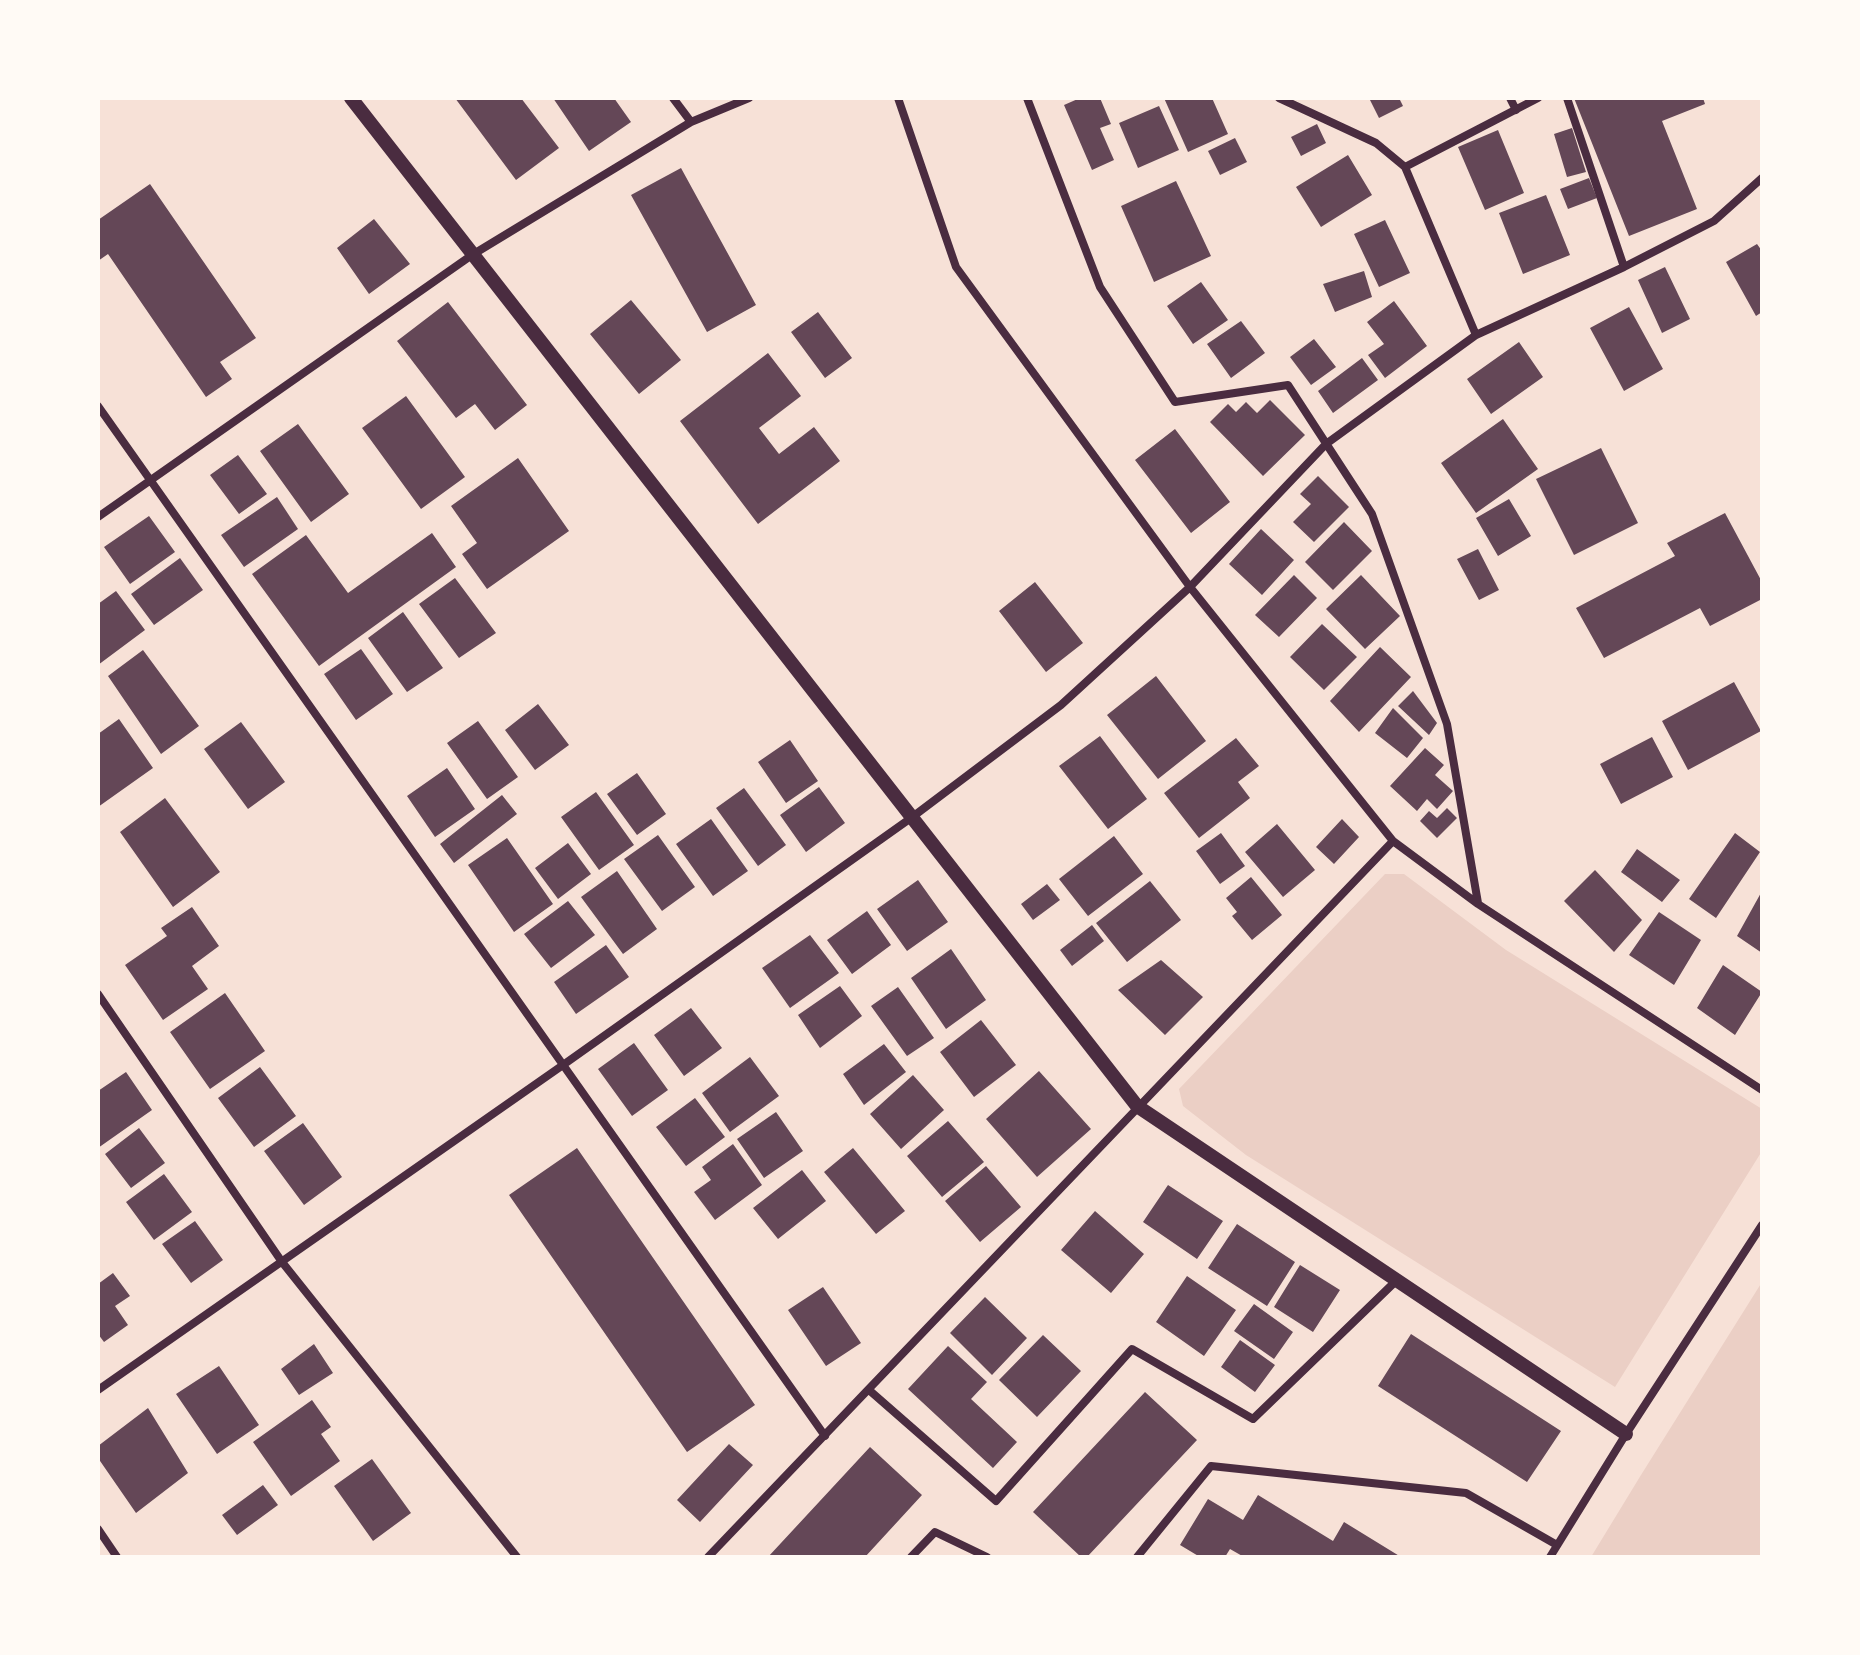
<!DOCTYPE html>
<html>
<head>
<meta charset="utf-8">
<style>
	body { margin:0 }
	#map { position:relative; width:1860px; height:1655px; overflow:hidden; background:#f7e1d7; font-family:"Roboto Condensed",sans-serif }
	canvas { display:block }
	.frame { position:absolute; inset:0; border:100px solid #fffaf5; pointer-events:none }
</style>
</head>
<body>
<div id="map">
<canvas width="1860" height="1655"></canvas>
<div class="frame"></div>
</div>
<script>
const ctx = document.querySelector('canvas').getContext('2d');
ctx.lineJoin = 'round';
function fill(path, color) { ctx.fillStyle = color; ctx.fill(path, 'evenodd'); }
const poly = rows => new Path2D(rows.map(r => 'M' + r).join(''));
function strokePath(path, color, width, dash) { ctx.strokeStyle = color; ctx.lineWidth = width; ctx.lineCap = dash ? 'butt' : 'round'; ctx.setLineDash(dash || []); ctx.stroke(path); }
const green = poly([
	[1385,874,1404,874,1506,950,1762,1109,1762,1151,1615,1387,1246,1155,1183,1106,1179,1089],
	[1762,1282,1762,1557,1591,1557,1641,1475]
]);
const building = poly([
	[455,98,521,98,559,148,516,180],
	[553,98,614,98,631,122,589,151],
	[1080,98,1100,98,1111,124,1100,128,1114,160,1092,170,1064,105],
	[1164,98,1212,98,1228,134,1188,152],
	[1369,98,1399,98,1403,106,1379,118],
	[1574,98,1703,98,1705,104,1662,121,1697,209,1629,236],
	[1159,106,1179,150,1138,168,1119,123],
	[1317,124,1326,143,1301,156,1291,137],
	[1572,128,1586,172,1567,177,1554,134],
	[1498,130,1524,193,1485,210,1458,147],
	[1235,138,1247,162,1220,175,1208,151],
	[1348,155,1372,195,1321,227,1296,187],
	[681,168,756,305,707,332,631,195],
	[1589,178,1597,198,1568,209,1560,189],
	[1176,181,1211,256,1154,282,1121,206],
	[150,184,256,338,220,362,232,379,206,397,108,254,98,261,98,220],
	[1546,195,1570,255,1523,274,1499,213],
	[374,219,410,264,369,294,337,248],
	[1385,220,1410,273,1379,287,1354,234],
	[1757,244,1762,251,1762,312,1756,316,1726,262],
	[1665,267,1690,319,1662,333,1638,280],
	[1364,271,1372,297,1335,312,1323,284],
	[1201,282,1228,320,1193,344,1167,306],
	[631,300,681,360,639,394,590,334],
	[1394,301,1427,346,1385,378,1368,355,1384,344,1367,322],
	[448,302,527,405,495,430,475,404,456,418,397,341],
	[1629,307,1663,369,1624,391,1590,328],
	[818,312,852,358,825,378,791,332],
	[1241,321,1265,353,1231,378,1207,344],
	[1314,339,1336,367,1311,385,1290,357],
	[1519,342,1543,377,1491,414,1467,379],
	[768,353,801,396,759,428,779,454,814,427,840,461,758,524,680,421],
	[1362,358,1378,380,1333,413,1318,391],
	[406,396,465,477,421,509,362,428],
	[1270,400,1305,435,1263,476,1210,422,1228,404,1236,412,1246,402,1257,413],
	[1503,419,1538,469,1476,513,1441,463],
	[298,424,349,494,311,522,260,451],
	[1175,429,1230,502,1191,533,1135,460],
	[1601,448,1638,523,1574,555,1536,479],
	[238,455,267,494,239,514,210,475],
	[518,458,569,531,487,589,462,554,477,543,451,506],
	[1318,476,1349,507,1314,542,1293,522,1311,504,1300,494],
	[277,497,298,529,244,567,221,535],
	[1509,499,1531,536,1498,556,1476,518],
	[1725,513,1762,582,1762,599,1710,626,1700,608,1604,658,1576,608,1675,556,1667,543],
	[149,516,175,552,130,584,104,547],
	[1344,522,1372,551,1333,590,1305,562],
	[1261,529,1294,560,1262,595,1229,564],
	[432,533,456,567,319,666,252,574,306,535,348,593],
	[1478,549,1499,590,1479,600,1457,559],
	[180,558,203,590,154,625,131,594],
	[1294,575,1317,598,1279,637,1255,615],
	[1361,575,1400,616,1365,649,1326,609],
	[455,578,496,633,459,658,419,604],
	[1035,582,1083,643,1046,672,999,611],
	[116,591,145,630,98,665,98,604],
	[403,612,443,668,407,692,368,638],
	[1322,624,1357,657,1324,690,1290,657],
	[1380,647,1411,677,1359,732,1330,701],
	[361,649,393,694,356,720,324,674],
	[143,650,199,726,161,754,108,676],
	[1156,676,1206,741,1158,779,1107,715],
	[1734,682,1761,731,1688,770,1662,721],
	[1413,691,1437,723,1429,735,1398,706],
	[538,704,569,745,535,770,505,730],
	[1393,708,1423,738,1407,758,1375,733],
	[119,719,153,768,98,807,98,734],
	[478,721,518,777,487,799,447,743],
	[241,722,285,782,248,809,204,749],
	[1100,736,1147,799,1108,829,1059,766],
	[1652,737,1673,777,1621,804,1600,764],
	[1236,738,1259,766,1238,782,1250,798,1199,838,1164,793],
	[790,740,818,781,786,803,758,762],
	[1425,748,1444,765,1435,775,1453,791,1437,809,1427,799,1417,811,1390,786],
	[447,768,475,809,435,837,407,796],
	[637,773,666,814,637,835,607,794],
	[819,787,845,823,806,852,780,815],
	[744,788,786,845,758,866,716,808],
	[596,792,634,845,599,870,561,817],
	[502,795,517,814,454,863,440,844],
	[165,798,220,872,173,907,120,832],
	[1447,808,1457,818,1437,838,1420,821,1429,811,1437,818],
	[711,819,748,871,713,896,676,844],
	[1342,819,1359,837,1334,864,1316,847],
	[1277,824,1315,870,1283,897,1245,852],
	[1221,833,1245,866,1220,884,1196,851],
	[1735,833,1760,852,1716,918,1689,899],
	[658,835,695,887,662,911,624,859],
	[1114,836,1143,874,1088,916,1059,879],
	[507,838,553,904,514,932,468,865],
	[568,843,591,874,558,899,535,868],
	[1637,849,1680,880,1662,902,1621,872],
	[1595,870,1642,920,1614,952,1564,901],
	[617,871,657,929,623,954,581,897],
	[1251,877,1282,915,1252,940,1232,916,1237,912,1226,898],
	[918,880,948,922,907,951,877,909],
	[1150,881,1181,920,1127,962,1096,923],
	[1047,884,1060,900,1033,920,1021,904],
	[1762,891,1762,953,1737,936],
	[568,901,595,935,551,968,524,934],
	[192,907,219,946,192,966,208,989,163,1020,125,965,167,936,161,928],
	[867,911,891,945,852,974,827,940],
	[1659,912,1701,940,1674,985,1629,955],
	[1092,925,1104,941,1072,966,1060,950],
	[810,935,839,973,790,1008,762,968],
	[606,945,629,977,576,1014,554,982],
	[951,949,986,1000,946,1029,911,978],
	[1161,960,1203,997,1165,1035,1118,990],
	[1723,965,1762,992,1735,1035,1697,1008],
	[840,986,862,1016,820,1048,798,1015],
	[898,987,934,1038,907,1056,871,1006],
	[225,993,265,1051,210,1089,170,1032],
	[691,1008,722,1048,684,1076,654,1035],
	[981,1020,1016,1065,974,1097,940,1052],
	[634,1043,668,1090,632,1116,598,1069],
	[884,1044,906,1072,864,1105,843,1074],
	[750,1057,779,1096,730,1132,702,1093],
	[260,1067,296,1116,254,1147,218,1098],
	[1039,1071,1091,1129,1037,1177,986,1119],
	[126,1072,152,1110,98,1148,98,1091],
	[913,1075,944,1110,901,1149,870,1114],
	[695,1098,725,1137,686,1166,656,1127],
	[776,1112,803,1151,764,1178,737,1139],
	[948,1121,984,1162,942,1197,907,1156],
	[303,1123,342,1177,304,1205,264,1151],
	[139,1128,165,1163,131,1188,105,1154],
	[733,1144,762,1185,715,1220,694,1192,711,1180,702,1167],
	[577,1148,755,1405,687,1452,509,1195],
	[853,1148,905,1211,876,1234,824,1172],
	[986,1166,1021,1207,980,1242,945,1201],
	[802,1170,826,1201,778,1239,753,1208],
	[164,1174,192,1212,154,1240,126,1202],
	[1168,1185,1223,1221,1197,1259,1143,1222],
	[1095,1211,1144,1254,1111,1293,1061,1250],
	[195,1221,223,1260,191,1283,162,1244],
	[1237,1224,1295,1262,1267,1306,1208,1268],
	[1300,1265,1340,1290,1313,1332,1274,1307],
	[113,1273,130,1296,115,1306,128,1325,104,1342,98,1334,98,1284],
	[1187,1276,1236,1310,1204,1356,1156,1322],
	[823,1287,861,1343,826,1366,788,1310],
	[985,1297,1027,1338,992,1375,950,1333],
	[1254,1304,1293,1332,1274,1359,1234,1331],
	[1411,1334,1561,1431,1527,1482,1378,1386],
	[1043,1335,1081,1371,1037,1417,999,1380],
	[1240,1340,1275,1365,1255,1392,1221,1367],
	[314,1344,333,1373,299,1395,281,1369],
	[948,1346,987,1382,971,1399,1017,1442,993,1468,908,1389],
	[219,1366,259,1425,217,1454,176,1394],
	[1145,1392,1197,1440,1087,1557,1081,1557,1033,1512],
	[312,1400,331,1427,321,1434,340,1461,291,1496,253,1442],
	[148,1408,188,1473,136,1513,98,1458,98,1446],
	[729,1444,753,1465,700,1522,677,1500],
	[870,1447,922,1495,865,1557,768,1557],
	[372,1459,411,1513,373,1541,334,1486],
	[263,1485,278,1505,237,1535,222,1515],
	[1258,1495,1333,1541,1344,1522,1401,1557,1244,1557,1230,1549,1225,1557,1200,1557,1180,1545,1208,1499,1243,1520]
]);
const minor = poly([
	[673,98,691,122],
	[898,98,956,267,1190,587,1393,841,1478,904,1762,1090],
	[1027,98,1100,287,1175,402,1288,385,1372,514,1447,724,1478,903],
	[1279,98,1376,143,1405,167,1476,335],
	[1510,98,1516,110],
	[1567,98,1624,267],
	[1405,167,1538,98],
	[98,406,825,1436],
	[98,517,472,255,691,122,749,98],
	[98,994,282,1262,517,1557],
	[98,1390,563,1065,911,818,1061,705,1190,587,1326,444,1476,335,1624,267,1714,221,1762,178],
	[869,1390,996,1501,1132,1349,1253,1419,1397,1280],
	[98,1529,117,1557],
	[708,1557,1393,841],
	[911,1557,935,1532,987,1557],
	[1137,1557,1211,1466,1466,1493,1557,1545],
	[1550,1557,1626,1434,1762,1225]
]);
const tertiary = poly([
	[351,98,1137,1106,1626,1434]
]);
fill(green, '#ebcfc5');
fill(building, '#644757');
strokePath(minor, '#4a2c40', 8);
strokePath(tertiary, '#4a2c40', 14);
</script>
</body>
</html>
